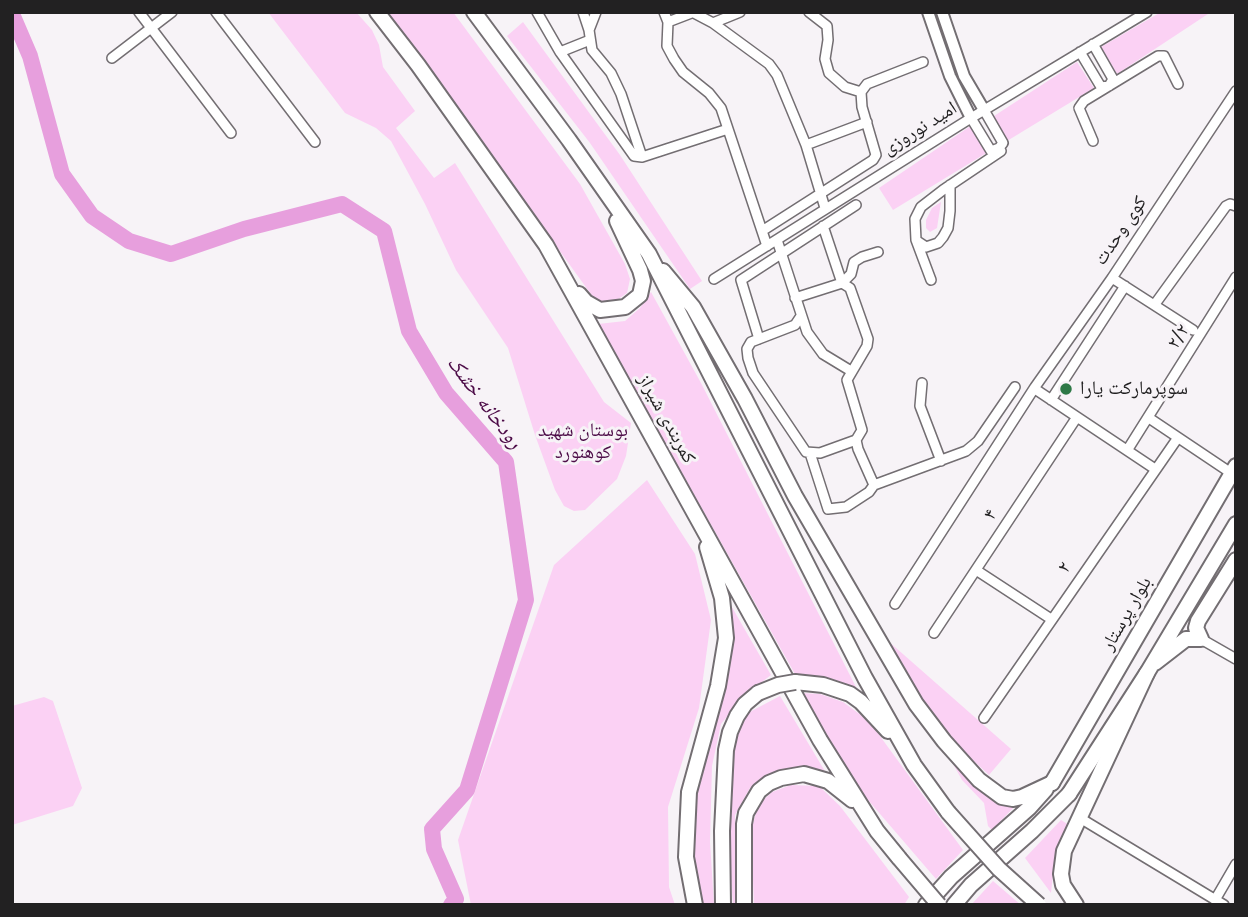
<!DOCTYPE html>
<html>
<head>
<meta charset="utf-8">
<style>
	body { margin:0 }
	#map { position:relative; width:1248px; height:917px; overflow:hidden; background:#f7f3f7; font-family:"DM Sans",sans-serif }
	canvas { display:block }
	.frame { position:absolute; inset:0; border:14px solid #222122; pointer-events:none }
</style>
</head>
<body>
<div id="map">
<canvas width="1248" height="917"></canvas>
<div class="frame"></div>
</div>
<script>
const ctx = document.querySelector('canvas').getContext('2d');
ctx.lineJoin = 'round';
function fill(path, color) { ctx.fillStyle = color; ctx.fill(path, 'evenodd'); }
const poly = rows => new Path2D(rows.map(r => 'M' + r).join(''));
function strokePath(path, color, width, dash) { ctx.strokeStyle = color; ctx.lineWidth = width; ctx.lineCap = dash ? 'butt' : 'round'; ctx.setLineDash(dash || []); ctx.stroke(path); }
function label(font, color, halo, rows, align = 'center') {
  ctx.font = font + ' "DM Sans","Noto Naskh Arabic",sans-serif'; ctx.lineWidth = 6; ctx.setLineDash([]); ctx.textBaseline = 'middle'; ctx.strokeStyle = halo; ctx.fillStyle = color; for (const [text, x, y, turn = 0] of rows) {
    ctx.save(); ctx.translate(x, y); ctx.rotate((+turn || 0) * Math.PI / 180); ctx.textAlign = isNaN(turn) ? turn : align; if (halo) ctx.strokeText(text, 0, 0); ctx.fillText(text, 0, 0); ctx.restore();
  }
}
const green = poly([
	[268,12,356,12,372,30,379,45,383,67,415,111,396,128,434,178,455,163,604,402,631,423,626,456,617,479,585,510,574,511,564,506,555,490,535,435,508,348,456,270,425,204,391,141,376,128,345,113],
	[387,12,453,12,580,184,625,264,630,279,627,293,614,302,602,303,593,297],
	[1161,12,1211,12,1117,74,1101,47],
	[523,22,620,155,702,281,690,289,590,143,507,36],
	[1077,62,1094,88,1007,141,994,116],
	[972,125,988,152,893,210,879,188],
	[941,202,937,228,930,232,926,228,926,220,932,208],
	[651,292,701,383,858,691,833,679,795,674,598,324,625,321,640,308],
	[647,480,695,554,711,620,699,708,668,807,669,887,675,905,471,905,458,840,554,565],
	[729,602,771,675,744,696,721,724,712,766,710,842,714,905,703,905,693,848,696,781,727,676,732,628],
	[887,640,1011,749,989,775,965,753,941,726,913,685],
	[801,693,820,694,843,702,869,721,963,850,936,879,862,793],
	[780,696,826,773,808,768,781,770,750,788,735,815,738,905,733,905,727,829,731,757,736,731,744,715],
	[44,697,53,701,82,788,73,806,12,825,12,706],
	[952,762,988,796,1001,803,1017,804,992,830,988,826,984,803,962,780],
	[791,785,819,786,840,806,909,897,904,905,754,905,751,831,758,805,772,792],
	[1061,820,1069,825,1055,855,1051,893,1025,858],
	[993,881,1021,905,971,905]
]);
const river = poly([
	[12,14,30,56,62,174,92,216,129,241,171,254,244,229,342,204,384,231,409,331,446,393,506,462,526,600,467,790,432,829,434,849,456,899,451,905]
]);
const minor = poly([
	[139,12,231,133],
	[216,12,315,142],
	[537,12,560,52,634,156,642,157,728,129],
	[583,12,589,30],
	[596,12,589,30,592,50,611,73,621,94,642,157],
	[664,12,668,22,667,46,674,59,683,72,709,93,721,108,767,246],
	[809,12,827,26,828,40,825,59,829,73,845,87,861,92],
	[694,13,713,23,769,64,777,75,806,145,825,208],
	[668,22,694,12],
	[713,23,740,12],
	[560,52,590,40],
	[1080,52,1101,87,1109,86,1113,79,1093,44],
	[112,58,172,12],
	[971,118,991,151,999,148,1003,143,984,110],
	[1093,141,1079,108,1084,101,1158,56,1164,56,1178,84],
	[806,145,867,122],
	[823,226,842,283,850,288,868,339,867,346,847,380,862,430,856,440,858,449,874,485],
	[762,231,873,160,876,155,862,107,861,92,867,84,923,62],
	[777,240,807,332,823,354,851,371],
	[917,241,926,247,938,243,943,237,948,228,950,211,950,185],
	[1112,278,1193,330],
	[714,279,971,118,1147,12],
	[931,280,916,240,915,219,921,207,943,190,1001,151,999,148],
	[795,298,842,283,851,274,854,262,862,257,878,252],
	[1155,304,1226,206,1230,204,1236,206],
	[801,316,795,325,751,342,747,349,748,358,753,373,806,452,820,453,856,440],
	[759,339,741,280,856,205],
	[922,383,920,406,941,461],
	[1035,389,1155,469],
	[1051,400,1125,286],
	[1149,418,1231,473],
	[1128,449,1236,277],
	[810,453,828,509,846,507,869,492,874,485,966,451,978,441,1015,387],
	[976,570,1051,619],
	[895,604,1035,387,1112,278,1236,91],
	[934,633,1077,417],
	[1201,639,1236,659],
	[984,718,1177,439],
	[1080,818,1224,905],
	[1215,900,1236,864]
]);
const tertiary = poly([
	[928,12,950,76,971,118],
	[942,12,964,76,984,110]
]);
const primary = poly([
	[1155,663,1186,639,1201,639,1196,628,1198,621,1236,560],
	[1052,783,1236,466],
	[1069,794,1147,673,1236,524]
]);
const trunk = poly([
	[377,12,418,65,546,245,820,740,877,831,899,858],
	[474,12,569,140,649,254,865,678,914,765,948,812],
	[663,271,693,307,745,399,795,496,916,704,944,741,979,780,1002,797,1013,799,1022,797,1052,783],
	[579,294,586,302,600,310,625,307,640,295,643,281,640,270,617,221],
	[795,682,823,685,850,694,861,702,888,731],
	[695,905,686,857,689,792,718,686,726,638,722,598,707,547],
	[723,905,722,831,726,750,730,732,737,716,745,704,758,693],
	[744,905,744,824,746,813,759,791,769,783,781,778,804,774,828,781,852,800],
	[926,905,951,877,1029,808,1046,789],
	[954,905,971,885,1032,831,1069,794],
	[1076,905,1063,885,1061,874,1064,851,1147,673]
]);
const trunkBridge = poly([
	[758,693,778,685,795,682],
	[948,812,999,869,1039,905],
	[899,858,939,905]
]);
const markers = [
	[1066,389,7,"#2e7947"]
];
const streetNames = [
	["امید نوروزی",920,129,-32],
	["کوی وحدت",1121,231,-56],
	["۲/۲",1179,337,-58],
	["کمربندی شیراز",666,419,61],
	["۴",991,515,-57],
	["۲",1065,568,-55],
	["بلوار پرستار",1127,614,-60]
];
const poiNames = [
	["سوپرمارکت یارا",1080,389]
];
const parkNames = [
	["بوستان شهید",583,431],
	["کوهنورد",583,453]
];
const waterNames = [
	["رودخانه خشک",484,403,53]
];
fill(green, '#fbd1f4');
strokePath(river, '#e79fdd', 16);
strokePath(minor, '#736e72', 12);
strokePath(tertiary, '#736e72', 14);
strokePath(primary, '#736e72', 18);
strokePath(trunk, '#736e72', 18);
strokePath(minor, '#fff', 9);
strokePath(tertiary, '#fff', 10);
strokePath(primary, '#fff', 14);
strokePath(trunk, '#fff', 14);
strokePath(trunkBridge, '#736e72', 18, []);
strokePath(trunkBridge, '#fff', 14);
for (const [x, y, r, color] of markers) { const dot = new Path2D(); dot.arc(x, y, r, 0, 2 * Math.PI); ctx.fillStyle = color; ctx.fill(dot); strokePath(dot, '#f7f3f7', 2.5); }
label('19px', '#222122', '#f7f3f7', streetNames);
label('19px', '#222122', '#f7f3f7', poiNames, 'left');
label('19px', '#4e0e49', '#f7f3f7', parkNames);
label('italic 21px', '#4c0b47', '#f7f3f7', waterNames);
</script>
</body>
</html>
